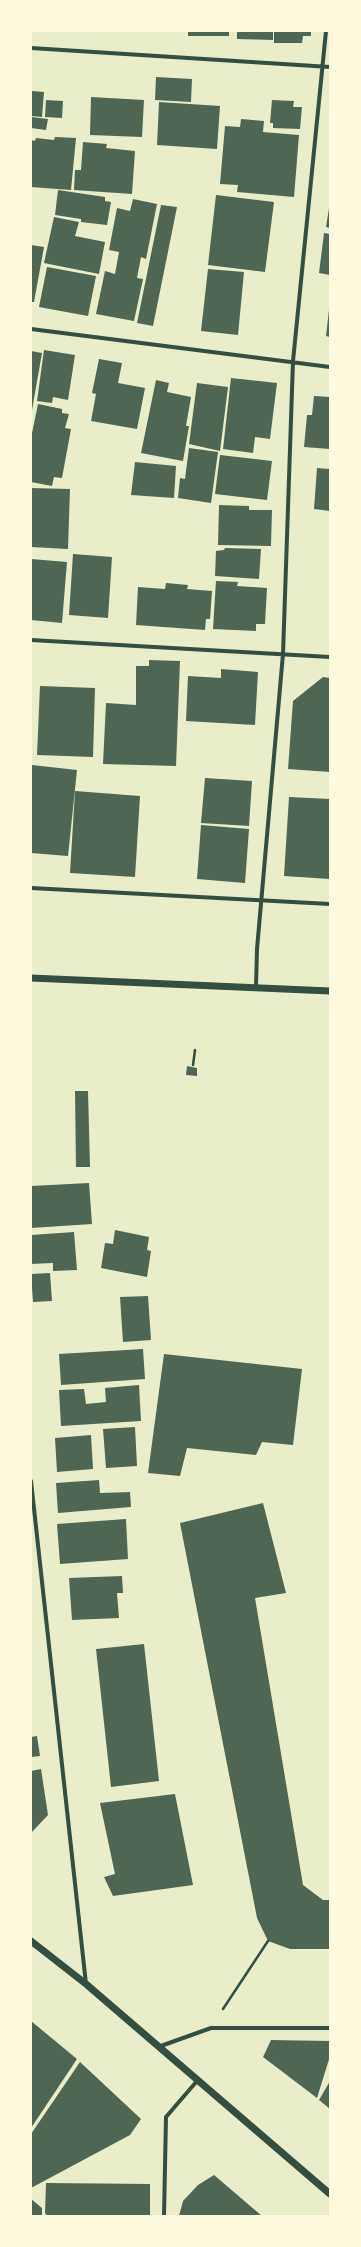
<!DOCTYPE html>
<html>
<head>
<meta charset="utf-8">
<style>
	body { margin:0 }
	#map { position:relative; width:361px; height:2247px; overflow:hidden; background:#e9edc9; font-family:Ubuntu,sans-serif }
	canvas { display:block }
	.frame { position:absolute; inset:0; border:32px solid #fefae0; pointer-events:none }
</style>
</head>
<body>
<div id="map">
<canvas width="361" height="2247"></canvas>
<div class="frame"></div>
</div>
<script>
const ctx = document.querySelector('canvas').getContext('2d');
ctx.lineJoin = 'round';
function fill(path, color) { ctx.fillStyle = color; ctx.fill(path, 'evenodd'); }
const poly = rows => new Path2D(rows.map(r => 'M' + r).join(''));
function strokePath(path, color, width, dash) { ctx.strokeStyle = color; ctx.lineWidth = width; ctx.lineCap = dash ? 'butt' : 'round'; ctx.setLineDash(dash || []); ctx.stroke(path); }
const building = poly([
	[188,31,229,31,229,36,188,36],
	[237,31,273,31,273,40,237,39],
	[274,31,311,31,311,36,303,36,302,43,274,43],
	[156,77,192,79,191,102,155,100],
	[32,91,44,92,42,117,31,116],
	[91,97,144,100,142,137,90,135],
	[46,100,63,101,62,118,45,117],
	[272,100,294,101,293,107,302,107,300,129,273,128,273,123,270,123],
	[159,102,220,106,217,149,157,145],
	[31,117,48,119,46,130,31,128],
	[241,119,264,121,263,132,299,135,294,197,237,192,238,185,220,184,225,126,240,127],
	[55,137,76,138,71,190,31,187,31,140,35,141,36,138,54,140],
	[83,142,107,144,106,148,135,151,132,194,74,190,75,170,81,170],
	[58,190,105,197,105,201,111,202,107,225,81,222,81,219,55,215],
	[216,195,274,202,265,272,208,265],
	[133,199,157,204,146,259,141,257,137,278,143,279,134,321,96,314,105,271,115,274,119,252,109,250,117,208,130,211],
	[161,205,177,207,153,326,137,323],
	[329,208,330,208,330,228,326,227],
	[54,217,79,222,75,236,105,242,99,274,44,263],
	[324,233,330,234,330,275,319,273],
	[31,245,44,247,34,302,31,302],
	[47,267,96,276,88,316,39,307],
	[208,269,244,272,238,335,201,331],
	[329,310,330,310,330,337,326,336],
	[44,350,75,355,68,400,53,397,52,403,37,401],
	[31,351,42,353,32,410,31,410],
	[99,359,122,363,118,383,145,388,137,429,91,421,96,394,92,393],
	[231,378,277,383,270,439,255,437,253,453,223,449],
	[156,380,169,383,167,392,191,397,186,426,189,426,183,461,141,453],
	[197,383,228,387,220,451,189,444],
	[314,396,330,397,330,449,304,447,307,415,312,415],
	[38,404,62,409,62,413,69,414,65,428,71,429,62,478,54,477,52,486,31,482,31,438],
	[189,448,218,452,211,503,178,498,180,478,185,479],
	[220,455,272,461,267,500,215,494],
	[135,462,176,466,174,498,131,495],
	[317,468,330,469,330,511,314,509],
	[31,488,70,489,68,549,31,547],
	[219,505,249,506,249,510,272,510,271,546,218,545],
	[225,548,261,549,259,579,215,576,216,551,224,550],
	[73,554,112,557,108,618,69,615],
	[31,559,67,562,62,623,31,620],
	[216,581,238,582,237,586,267,588,265,624,256,624,256,631,213,629],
	[166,583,188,585,187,589,212,591,210,619,206,619,205,630,136,625,138,587,165,589],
	[149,660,180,661,176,766,103,764,106,703,136,705,136,666,149,666],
	[221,669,258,672,255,725,186,721,188,676,221,678],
	[323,677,330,678,330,772,288,769,293,701],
	[40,686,95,688,93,757,37,755],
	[32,765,77,770,68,856,31,853],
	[205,778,252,781,249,826,201,823],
	[75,791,140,796,135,877,70,873],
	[289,797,330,799,330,879,284,876],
	[201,825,249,829,245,883,197,879],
	[187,1066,197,1068,197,1076,186,1075],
	[75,1091,88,1091,90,1167,76,1167],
	[89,1183,92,1224,31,1228,31,1186],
	[115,1230,149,1237,147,1250,151,1251,147,1277,101,1268,105,1243,113,1244],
	[74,1232,77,1270,53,1271,53,1263,31,1264,31,1235],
	[50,1273,52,1301,33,1302,31,1274],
	[148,1296,151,1340,123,1342,120,1297],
	[143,1349,145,1379,61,1385,59,1354],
	[164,1354,302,1369,293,1445,262,1442,256,1455,187,1448,180,1476,148,1473],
	[139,1385,141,1421,61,1426,59,1390,84,1389,86,1404,106,1402,105,1388],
	[135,1427,137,1466,106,1468,103,1429],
	[91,1435,93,1469,57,1472,55,1438],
	[99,1480,100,1493,130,1492,131,1507,58,1513,56,1483],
	[263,1503,286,1593,255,1598,303,1885,323,1900,330,1900,330,1949,290,1949,268,1941,257,1918,180,1523],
	[126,1519,128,1559,60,1564,57,1524],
	[122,1576,123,1593,117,1593,119,1618,72,1620,69,1578],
	[144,1644,159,1781,111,1787,96,1649],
	[37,1736,40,1756,31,1757,31,1737],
	[41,1769,48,1815,31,1833,31,1771],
	[175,1794,193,1885,113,1896,104,1877,115,1874,100,1803],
	[31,2021,77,2059,31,2128],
	[271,2040,330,2041,330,2056,317,2098,263,2057],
	[80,2062,141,2119,130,2135,31,2188,31,2134],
	[330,2081,330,2109,319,2100],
	[214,2175,262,2216,179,2216,183,2201,198,2185],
	[46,2183,150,2184,150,2216,47,2216,45,2213],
	[31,2199,42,2208,42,2216,31,2216]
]);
const path = poly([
	[193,1065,195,1050],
	[223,2009,268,1941]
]);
const minor = poly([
	[31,48,330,67],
	[31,329,330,367],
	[31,640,330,657],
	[31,888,330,904],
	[256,987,257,949,283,654,293,361,326,31],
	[31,1481,86,1984],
	[158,2047,211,2028,330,2028],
	[164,2216,166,2117,197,2081]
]);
const tertiary = poly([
	[31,978,330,991],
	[31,1941,86,1984,330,2194]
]);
fill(building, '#4f6655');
strokePath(path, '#344e41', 2.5);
strokePath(minor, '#344e41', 4);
strokePath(tertiary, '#344e41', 7);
</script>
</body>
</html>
